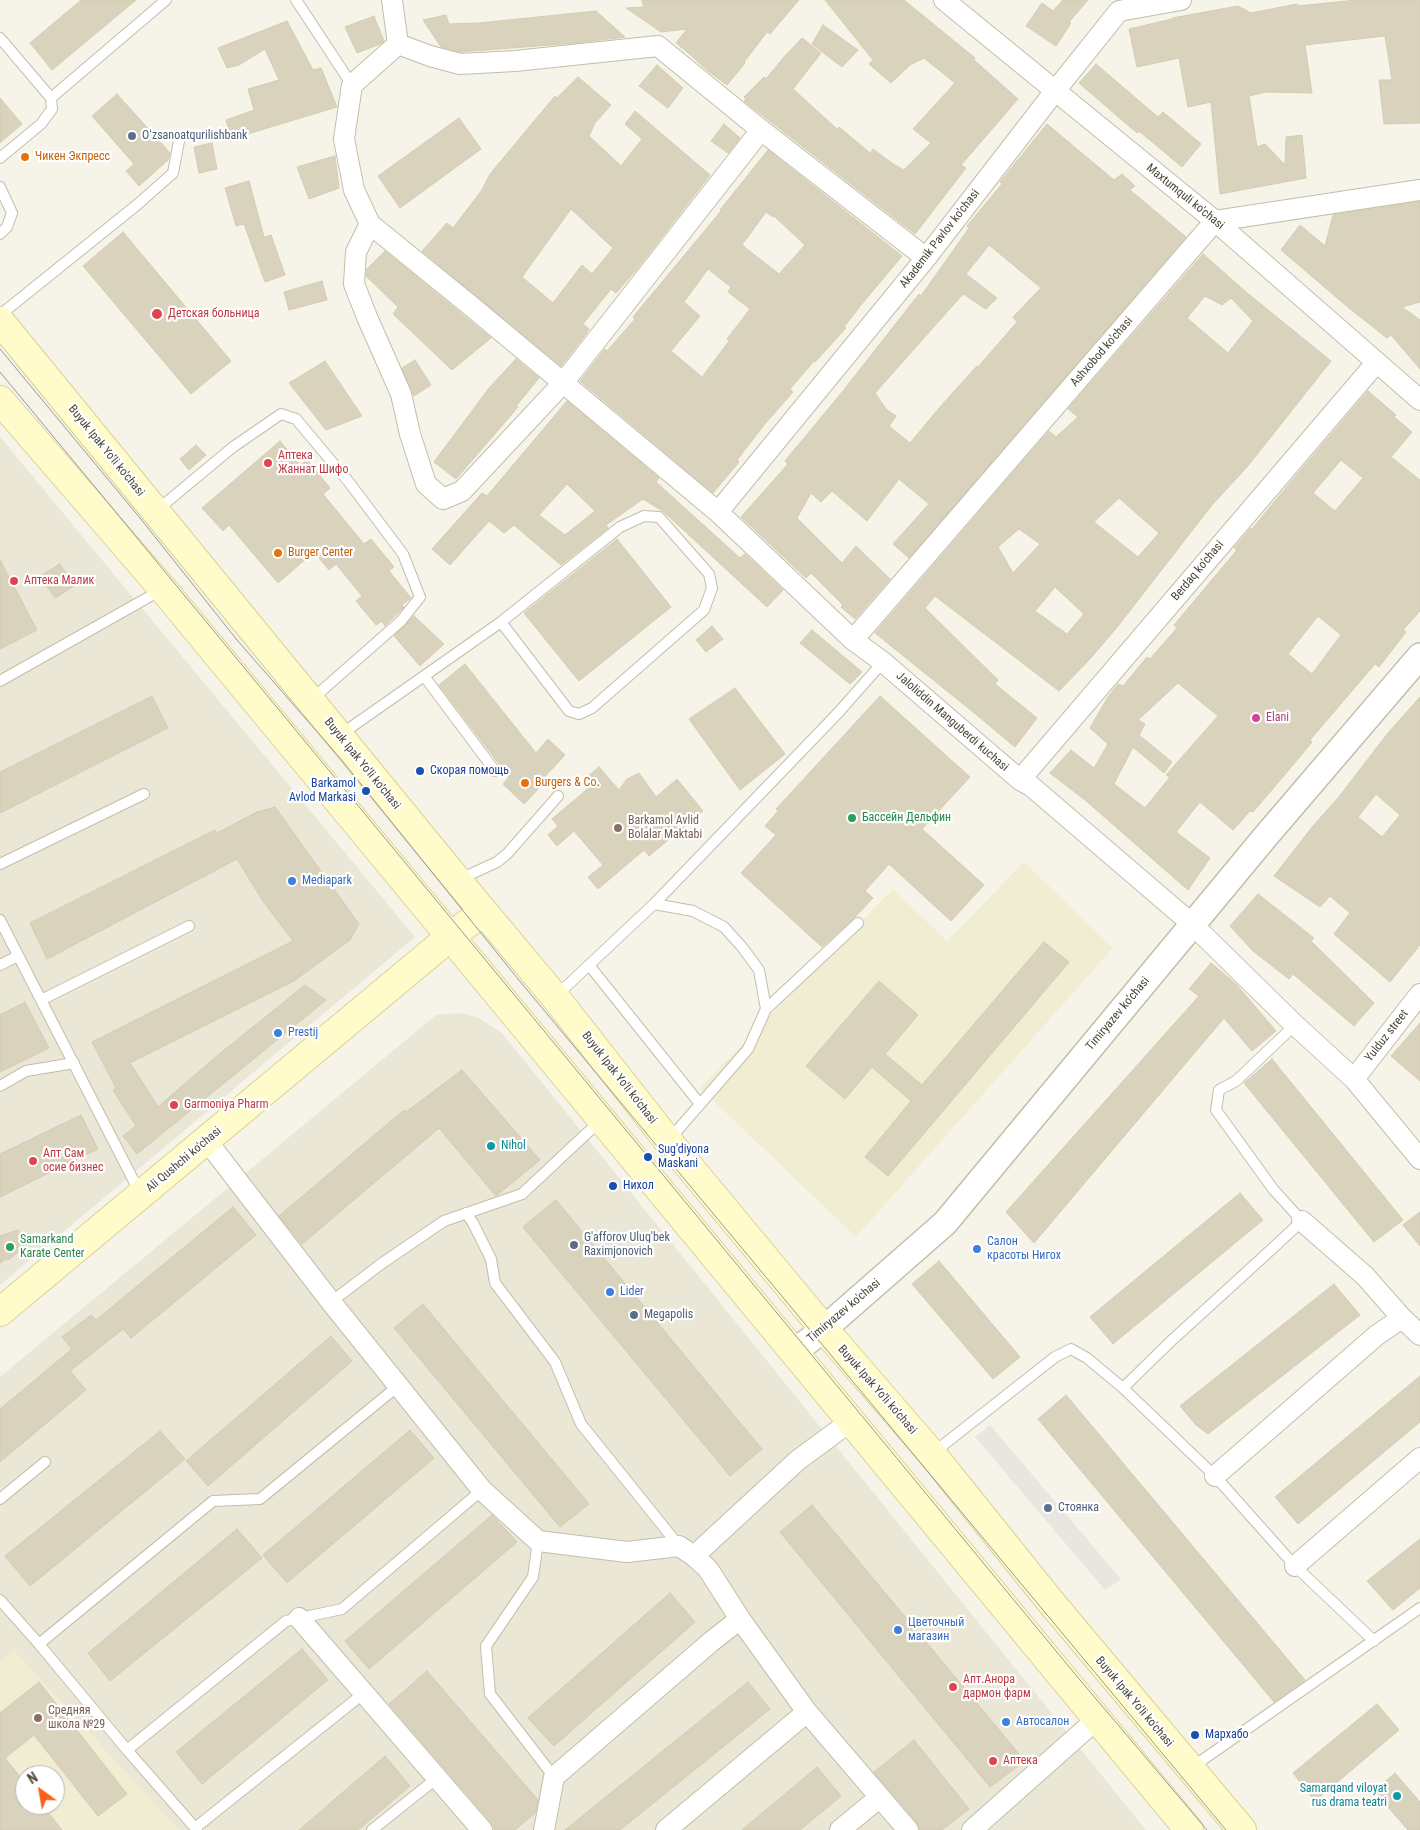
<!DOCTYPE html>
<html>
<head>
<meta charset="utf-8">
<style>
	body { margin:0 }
	#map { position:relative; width:1420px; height:1830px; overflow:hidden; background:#f6f4e9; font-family:"Roboto Condensed",sans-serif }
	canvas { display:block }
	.north { position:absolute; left:15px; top:1765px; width:50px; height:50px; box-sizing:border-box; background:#fff; border:1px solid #b7b5af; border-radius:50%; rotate:328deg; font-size:14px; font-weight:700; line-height:20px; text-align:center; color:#4b4636 }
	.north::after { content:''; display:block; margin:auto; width:18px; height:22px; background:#ff5f17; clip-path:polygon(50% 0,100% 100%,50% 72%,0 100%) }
</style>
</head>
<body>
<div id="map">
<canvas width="1420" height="1830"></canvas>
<div class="north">N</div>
</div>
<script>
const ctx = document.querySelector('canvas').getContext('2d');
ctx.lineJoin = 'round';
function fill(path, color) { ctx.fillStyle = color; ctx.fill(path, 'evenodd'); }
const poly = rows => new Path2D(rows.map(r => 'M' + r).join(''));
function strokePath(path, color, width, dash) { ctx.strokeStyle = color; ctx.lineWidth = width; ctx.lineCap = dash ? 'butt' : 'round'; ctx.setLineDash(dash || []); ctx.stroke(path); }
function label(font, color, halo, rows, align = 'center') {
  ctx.font = font + ' "Roboto Condensed",sans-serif'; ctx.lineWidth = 4.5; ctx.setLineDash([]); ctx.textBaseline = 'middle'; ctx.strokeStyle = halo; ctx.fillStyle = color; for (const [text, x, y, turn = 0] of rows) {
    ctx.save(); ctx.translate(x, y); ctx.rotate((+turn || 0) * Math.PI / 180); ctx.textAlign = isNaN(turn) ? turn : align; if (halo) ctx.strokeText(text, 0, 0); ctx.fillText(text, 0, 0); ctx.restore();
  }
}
const residential = poly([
	[0,437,415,937,0,1285],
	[459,1013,477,1017,502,1033,1146,1830,0,1830,0,1377,436,1015],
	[25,1775,55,1775,55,1805,25,1805]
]);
const education = poly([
	[1024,862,1113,948,856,1237,700,1088,893,889,947,941],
	[14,1650,179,1830,0,1830,0,1661],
	[25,1775,55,1775,55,1805,25,1805]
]);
const parking = poly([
	[990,1425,1121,1579,1105,1590,975,1437]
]);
const building = poly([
	[81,0,136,0,52,70,30,43,81,0],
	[642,0,799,0,770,34,767,32,744,62,745,63,727,85,708,71,686,51,676,43,687,29,661,32,626,8,644,7,642,0],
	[825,0,904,0,975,58,974,60,1018,99,961,165,966,168,915,234,744,101,746,99,744,97,764,77,766,79,784,57,802,38,821,53,793,89,837,129,839,127,870,153,873,149,893,164,904,170,931,143,913,129,955,83,924,58,910,65,891,83,869,64,873,60,825,0],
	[1063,0,1088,0,1069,22,1071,23,1056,46,1026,26,1042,3,1053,11,1063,0],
	[1356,0,1420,0,1420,123,1384,124,1379,80,1392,80,1385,36,1305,45,1312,93,1266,92,1249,96,1257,147,1265,144,1285,165,1286,137,1302,135,1306,178,1220,194,1211,102,1188,107,1179,58,1137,67,1129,29,1172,19,1172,18,1238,6,1251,13,1297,4,1298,6,1356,0],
	[596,11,625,37,575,43,460,52,441,47,423,20,446,15,449,24,479,23,596,11],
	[374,16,384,41,380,44,357,53,345,27,374,16],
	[287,21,313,70,321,68,337,107,231,139,226,120,254,110,248,89,279,80,265,49,239,65,227,68,218,48,287,21],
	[823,25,858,50,842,67,812,44,823,25],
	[1096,64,1158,117,1163,112,1201,144,1182,167,1139,131,1137,133,1079,83,1096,64],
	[657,65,683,88,668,108,639,86,657,65],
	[578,77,611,105,595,123,589,136,621,166,642,139,625,124,635,111,710,175,637,269,616,293,611,289,583,324,589,329,586,334,561,366,422,251,447,223,453,228,482,190,490,174,555,96,557,98,578,77],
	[571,209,613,248,592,274,582,265,553,303,522,277,571,209],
	[117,94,170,153,168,160,139,186,126,171,134,164,92,116,117,94],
	[0,98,22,124,0,143,0,98],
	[459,118,481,149,400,208,378,176,459,118],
	[724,124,740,138,728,153,711,141,724,124],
	[1047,124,1114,180,1122,174,1135,186,1130,190,1186,237,909,558,893,544,929,504,899,479,867,521,832,491,821,502,811,493,797,518,842,563,856,546,890,579,855,619,841,607,843,605,811,573,806,578,741,517,788,464,785,461,843,391,919,294,921,296,969,228,967,226,1002,184,1000,182,1047,124],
	[989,245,1041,288,1013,317,1017,322,978,367,977,366,940,407,910,443,889,426,896,416,886,409,875,393,963,294,986,309,997,298,966,274,989,245],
	[212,143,217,169,199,173,194,147,212,143],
	[768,150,902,256,861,305,844,327,846,328,815,362,814,361,790,389,793,392,764,425,737,460,739,462,713,493,580,381,605,349,607,351,635,319,633,317,721,211,720,210,768,150],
	[766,212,773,217,774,216,805,245,779,274,742,245,766,212],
	[708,269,731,287,728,292,750,309,727,339,729,341,702,377,671,351,700,316,684,302,708,269],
	[335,156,339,188,309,199,297,167,335,156],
	[249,181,264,237,271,235,285,275,265,282,244,224,236,226,225,188,249,181],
	[1420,202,1420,302,1402,307,1420,320,1420,369,1391,335,1387,338,1349,308,1281,250,1300,225,1325,246,1333,215,1420,202],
	[123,232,231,361,191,394,83,266,123,232],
	[385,251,463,315,491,338,452,370,393,314,398,307,366,276,367,269,385,251],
	[1203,254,1246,292,1331,361,1247,467,1212,505,1118,626,1090,659,1059,691,935,596,925,608,998,680,995,684,1037,718,1015,747,978,716,875,633,1049,431,1056,437,1078,417,1068,409,1203,254],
	[1205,296,1222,305,1231,298,1253,321,1228,353,1187,318,1205,296],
	[1119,498,1159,533,1138,557,1094,522,1119,498],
	[1019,529,1040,544,1013,573,998,547,1019,529],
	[1055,587,1084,614,1067,634,1035,611,1055,587],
	[322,281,327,300,289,310,284,292,322,281],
	[516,359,539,378,516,406,518,407,456,479,434,462,489,388,516,359],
	[415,360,431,385,414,396,402,368,415,360],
	[325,361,362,416,326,430,289,383,325,361],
	[1368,391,1396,415,1394,417,1412,432,1391,457,1420,480,1420,611,1403,630,1406,632,1379,667,1375,664,1310,740,1312,742,1288,771,1253,812,1250,811,1233,830,1200,802,1176,832,1210,858,1188,890,1085,800,1050,773,1071,750,1094,768,1108,744,1090,728,1108,697,1118,684,1123,686,1147,657,1150,659,1177,628,1174,625,1237,550,1234,548,1240,541,1251,528,1252,529,1294,478,1368,391],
	[1341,460,1363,478,1335,511,1313,493,1341,460],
	[1318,616,1341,635,1312,674,1288,654,1318,616],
	[1178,683,1218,716,1166,775,1170,777,1145,808,1114,784,1133,747,1164,773,1172,762,1139,735,1145,724,1138,720,1178,683],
	[567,401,659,478,656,482,740,558,745,554,783,590,767,607,664,512,643,499,606,525,608,528,561,565,514,525,504,533,489,521,450,565,432,549,482,493,487,496,567,401],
	[567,484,595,511,565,535,539,515,567,484],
	[280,441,300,465,307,460,330,488,323,494,364,544,371,539,394,567,389,571,411,598,402,605,404,607,385,626,382,621,376,625,356,601,362,596,336,564,329,570,314,552,278,583,229,525,223,531,202,508,280,441],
	[196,445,206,455,189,470,180,459,196,445],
	[617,539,671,607,579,681,524,613,617,539],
	[0,560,37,630,0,649,0,560],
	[60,564,74,586,55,598,40,576,60,564],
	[414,616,444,644,420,666,394,636,414,616],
	[712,626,723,639,706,652,696,640,712,626],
	[812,630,862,672,850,684,800,643,812,630],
	[465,664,536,753,548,739,565,755,541,781,543,784,524,804,503,784,509,777,439,685,465,664],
	[735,688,785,754,740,790,689,719,735,688],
	[152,696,168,728,0,813,0,772,152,696],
	[880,696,970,777,922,829,984,885,951,921,889,864,865,891,873,898,855,917,822,947,741,873,776,835,765,826,778,811,776,809,880,696],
	[1420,697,1420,945,1390,982,1334,934,1350,913,1330,896,1320,907,1274,876,1313,826,1338,798,1388,733,1420,697],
	[1376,794,1400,815,1382,837,1358,817,1376,794],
	[599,767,619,790,627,779,639,773,656,797,677,779,703,811,649,856,644,850,598,889,588,877,603,865,574,831,557,846,548,835,558,826,552,819,591,786,585,779,599,767],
	[275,807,359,924,350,940,294,981,130,1063,158,1107,212,1060,305,985,326,1000,137,1154,123,1136,136,1126,113,1090,116,1088,92,1042,293,941,263,901,237,859,47,959,30,923,215,830,217,833,257,812,275,807],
	[1258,894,1314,938,1311,941,1374,1003,1354,1026,1293,974,1289,979,1253,951,1230,926,1258,894],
	[1044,942,1069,962,888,1176,865,1157,911,1101,872,1067,845,1099,806,1066,879,981,918,1015,885,1054,922,1085,1044,942],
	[1211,963,1236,984,1276,1031,1252,1051,1224,1018,1034,1243,1006,1212,1199,996,1189,989,1211,963],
	[25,1002,49,1048,0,1072,0,1015,25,1002],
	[1420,1023,1420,1081,1391,1056,1420,1023],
	[1272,1059,1403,1220,1374,1242,1244,1083,1272,1059],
	[462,1070,540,1160,496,1196,439,1128,302,1244,279,1216,404,1110,406,1112,462,1070],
	[81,1115,98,1149,0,1197,0,1154,81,1115],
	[1240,1193,1263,1220,1113,1344,1090,1317,1240,1193],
	[556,1200,762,1449,730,1476,523,1227,556,1200],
	[233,1207,256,1235,131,1338,123,1329,70,1371,86,1390,0,1462,0,1409,72,1349,62,1337,91,1315,96,1320,233,1207],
	[1420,1212,1420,1246,1403,1225,1420,1212],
	[18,1230,28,1244,8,1260,6,1259,0,1263,0,1236,18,1230],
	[939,1261,1020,1357,993,1379,912,1284,939,1261],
	[1334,1284,1360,1315,1208,1434,1196,1425,1180,1406,1334,1284],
	[423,1304,589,1504,560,1527,394,1328,423,1304],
	[331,1336,352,1361,208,1486,186,1461,331,1336],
	[1420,1376,1420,1422,1298,1524,1275,1497,1420,1376],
	[1066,1395,1305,1680,1274,1702,1038,1419,1066,1395],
	[410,1430,434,1458,287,1583,263,1555,410,1430],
	[160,1431,185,1459,30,1586,5,1556,160,1431],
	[812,1505,1025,1761,990,1787,780,1532,812,1505],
	[492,1515,517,1542,369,1669,345,1641,492,1515],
	[237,1529,262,1558,110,1681,88,1653,237,1529],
	[1420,1539,1420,1588,1393,1610,1367,1581,1420,1539],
	[670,1593,695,1622,554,1746,528,1718,670,1593],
	[302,1649,328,1680,202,1784,176,1752,302,1649],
	[427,1671,538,1800,535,1813,515,1830,495,1830,491,1822,389,1704,427,1671],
	[39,1682,127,1794,98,1816,34,1735,5,1758,25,1783,25,1805,42,1805,62,1830,0,1830,0,1713,39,1682],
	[748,1682,770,1709,620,1830,565,1830,748,1682],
	[1377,1704,1399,1730,1315,1801,1293,1773,1377,1704],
	[914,1740,969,1809,942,1830,920,1830,917,1822,874,1772,914,1740],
	[385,1756,410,1786,358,1830,299,1830,385,1756],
	[817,1767,841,1796,800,1830,742,1830,817,1767],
	[1395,1773,1420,1802,1420,1830,1408,1830,1374,1791,1395,1773]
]);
const service = poly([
	[296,0,352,85],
	[0,38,51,98,52,109,41,124,0,158],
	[51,98,166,0],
	[0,187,12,213,7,227,0,234],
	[0,315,138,204,173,173,179,141],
	[156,511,233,447,281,414,296,419,348,481,403,554,420,597,401,621,311,700],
	[424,676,495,771],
	[0,681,163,589],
	[340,735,501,622,620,527,644,516,659,517,709,574,712,588,704,610,592,708,579,714,569,711,501,622],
	[0,864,144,794],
	[458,880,497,862,507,854,558,796],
	[654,904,693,911,724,927,742,947,759,970,766,1009,748,1049,669,1140],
	[0,920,140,1193],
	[0,965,18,956],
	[589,965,700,1104],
	[556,996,654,904,838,713,883,662],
	[41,1000,189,926],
	[766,1009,858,923],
	[1295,1025,1236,1081,1219,1090,1216,1110,1273,1189,1302,1221,1262,1258,1170,1342,1123,1388,1215,1476,1295,1566,1374,1641],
	[0,1086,26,1071,74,1063],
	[466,1213,473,1223,491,1259,495,1283,555,1362,581,1424,679,1546],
	[331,1302,381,1264,444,1221,522,1194,601,1120],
	[933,1453,1055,1357,1071,1349,1087,1358,1123,1388],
	[0,1499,45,1462],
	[538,1541,533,1577,486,1646,490,1694,554,1777],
	[0,1600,39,1644,127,1750,197,1830],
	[39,1644,213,1501,260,1499,398,1386],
	[127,1750,286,1621,342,1609,482,1490],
	[1191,1768,1420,1608],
	[195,1828,364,1693],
	[372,1830,437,1778]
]);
const minor = poly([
	[392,0,398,44],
	[944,0,1215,221,1420,400],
	[398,44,352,85,344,139,354,190,370,224,471,306,718,512,853,640,883,662,1020,780,1031,786,1192,924,1295,1025,1354,1079,1420,1159],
	[398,44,430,56,460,64,515,61,658,46,761,130,926,258],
	[370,224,356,252,354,284,367,317,401,394,410,434,426,484,443,499,462,491,563,383,761,130],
	[718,512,926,258,1055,91,1119,11,1181,0],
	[853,640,1215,221,1420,190],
	[1020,780,1376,363],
	[1354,1079,1420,994],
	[207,1141,331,1302,482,1490,538,1541,627,1552,679,1546,694,1556,708,1569,740,1619,712,1641,554,1777,544,1830],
	[1402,1318,1420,1335],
	[1215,1476,1377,1335,1402,1318,1365,1276,1302,1221],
	[694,1556,798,1460,851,1421],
	[1295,1566,1420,1458],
	[299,1618,482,1830],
	[740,1619,807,1712,908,1830],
	[666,1830,807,1712],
	[840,1830,880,1797],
	[972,1830,1097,1719]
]);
const tertiary = poly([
	[794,1352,824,1329,945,1223,1266,836,1420,656]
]);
const secondary = poly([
	[0,321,458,881,555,997,668,1141,824,1329,932,1454,1050,1601,1242,1830],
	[0,400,163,589,1189,1830],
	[0,1312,451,936,483,912]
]);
const tram = poly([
	[0,349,140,518,237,640,340,758,518,979,1226,1830],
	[0,372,1075,1674,1207,1830]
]);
const markers = [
	[132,136,5,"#5c6f8a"],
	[25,157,5,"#e8710a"],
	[157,314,6,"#e0444e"],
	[268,463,5,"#e0444e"],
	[278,553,5,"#e8710a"],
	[14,581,5,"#e0444e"],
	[1256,718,5,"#d1479c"],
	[420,771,5,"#1a4fb4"],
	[525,783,5,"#e8710a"],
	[366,791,5,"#1a4fb4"],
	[852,818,5,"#2e9e5b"],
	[618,828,5,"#8d6e63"],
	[292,881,5,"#3f7fe0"],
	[278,1033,5,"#3f7fe0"],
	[174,1105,5,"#e0444e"],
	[491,1146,5,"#0f9aa8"],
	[648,1157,5,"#1a4fb4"],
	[33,1161,5,"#e0444e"],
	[613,1186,5,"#1a4fb4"],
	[574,1245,5,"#5c6f8a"],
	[10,1247,5,"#2e9e5b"],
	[977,1249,5,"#3f7fe0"],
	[610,1292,5,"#3f7fe0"],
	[634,1315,5,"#5c6f8a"],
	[1048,1508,5,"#5c6f8a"],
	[898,1630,5,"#3f7fe0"],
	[953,1687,5,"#e0444e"],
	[38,1718,5,"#8d6e63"],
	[1006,1722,5,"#3f7fe0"],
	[1195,1735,5,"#1a4fb4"],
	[993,1761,5,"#e0444e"],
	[1397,1796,5,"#0f9aa8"]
];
const serviceNames = [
	["Oʻzsanoatqurilishbank",142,136],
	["G'afforov Ulug'bek",584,1238],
	["Raximjonovich",584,1252],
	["Megapolis",644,1315],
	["Стоянка",1058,1508]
];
const foodNames = [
	["Чикен Экпресс",35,157],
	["Burger Center",288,553],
	["Burgers & Co.",535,783]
];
const streetNames = [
	["Maxtumquli ko'chasi",1185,197,39],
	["Akademik Pavlov ko'chasi",940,239,-52],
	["Ashxobod ko'chasi",1102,352,-49],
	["Buyuk Ipak Yo'li ko'chasi",106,451,51],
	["Berdaq ko'chasi",1198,571,-50],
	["Jaloliddin Manguberdi kuchasi",952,722,41],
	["Buyuk Ipak Yo'li ko'chasi",362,764,51],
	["Timiryazev ko'chasi",1118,1014,-50],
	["Yulduz street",1387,1036,-52],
	["Buyuk Ipak Yo'li ko'chasi",619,1078,52],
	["Ali Qushchi ko'chasi",184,1160,-40],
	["Timiryazev ko'chasi",844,1311,-40],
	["Buyuk Ipak Yo'li ko'chasi",877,1390,49],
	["Buyuk Ipak Yo'li ko'chasi",1134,1702,50]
];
const healthNames = [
	["Детская больница",168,314],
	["Аптека",278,456],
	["Жаннат Шифо",278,470],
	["Аптека Малик",24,581],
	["Garmoniya Pharm",184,1105],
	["Апт Сам",43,1154],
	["осие бизнес",43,1168],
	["Апт.Анора",963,1680],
	["дармон фарм",963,1694],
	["Аптека",1003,1761]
];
const hotelNames = [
	["Elani",1266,718]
];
const transitNames = [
	["Скорая помощь",430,771],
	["Barkamol",356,784,"right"],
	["Avlod Markasi",356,798,"right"],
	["Sug'diyona",658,1150],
	["Maskani",658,1164],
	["Нихол",623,1186],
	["Мархабо",1205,1735]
];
const leisureNames = [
	["Бассейн Дельфин",862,818],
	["Samarkand",20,1240],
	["Karate Center",20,1254]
];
const educationNames = [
	["Barkamol Avlid",628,821],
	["Bolalar Maktabi",628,835],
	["Средняя",48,1711],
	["школа №29",48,1725]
];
const shopNames = [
	["Mediapark",302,881],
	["Prestij",288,1033],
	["Салон",987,1242],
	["красоты Нигох",987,1256],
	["Lider",620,1292],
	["Цветочный",908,1623],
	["магазин",908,1637],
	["Автосалон",1016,1722]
];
const cultureNames = [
	["Nihol",501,1146],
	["Samarqand viloyat",1387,1789,"right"],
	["rus drama teatri",1387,1803,"right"]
];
fill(residential, '#eae7d7');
fill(education, '#f0edd2');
fill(parking, '#e7e6e1');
fill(building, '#d9d2bd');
strokePath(building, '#d4ccb0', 1);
strokePath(service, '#c3beaa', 12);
strokePath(minor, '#c3beaa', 22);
strokePath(tertiary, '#c3beaa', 28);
strokePath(secondary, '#dad395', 30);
strokePath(service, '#fff', 10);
strokePath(minor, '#fff', 20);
strokePath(tertiary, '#fff', 25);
strokePath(secondary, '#fffbca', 28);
strokePath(tram, '#989898', 1);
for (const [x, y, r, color] of markers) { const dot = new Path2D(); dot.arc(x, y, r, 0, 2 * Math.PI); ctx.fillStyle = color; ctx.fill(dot); strokePath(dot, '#fff', 2); }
label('12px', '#4e5e75', '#fff', serviceNames, 'left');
label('12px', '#c56008', '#fff', foodNames, 'left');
label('12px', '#4b4636', '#fff', streetNames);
label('12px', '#be3a42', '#fff', healthNames, 'left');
label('12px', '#b23c85', '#fff', hotelNames, 'left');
label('12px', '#164399', '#fff', transitNames, 'left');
label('12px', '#27864d', '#fff', leisureNames, 'left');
label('12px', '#785e54', '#fff', educationNames, 'left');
label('12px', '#366cbe', '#fff', shopNames, 'left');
label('12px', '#0d838f', '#fff', cultureNames, 'left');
</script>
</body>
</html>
